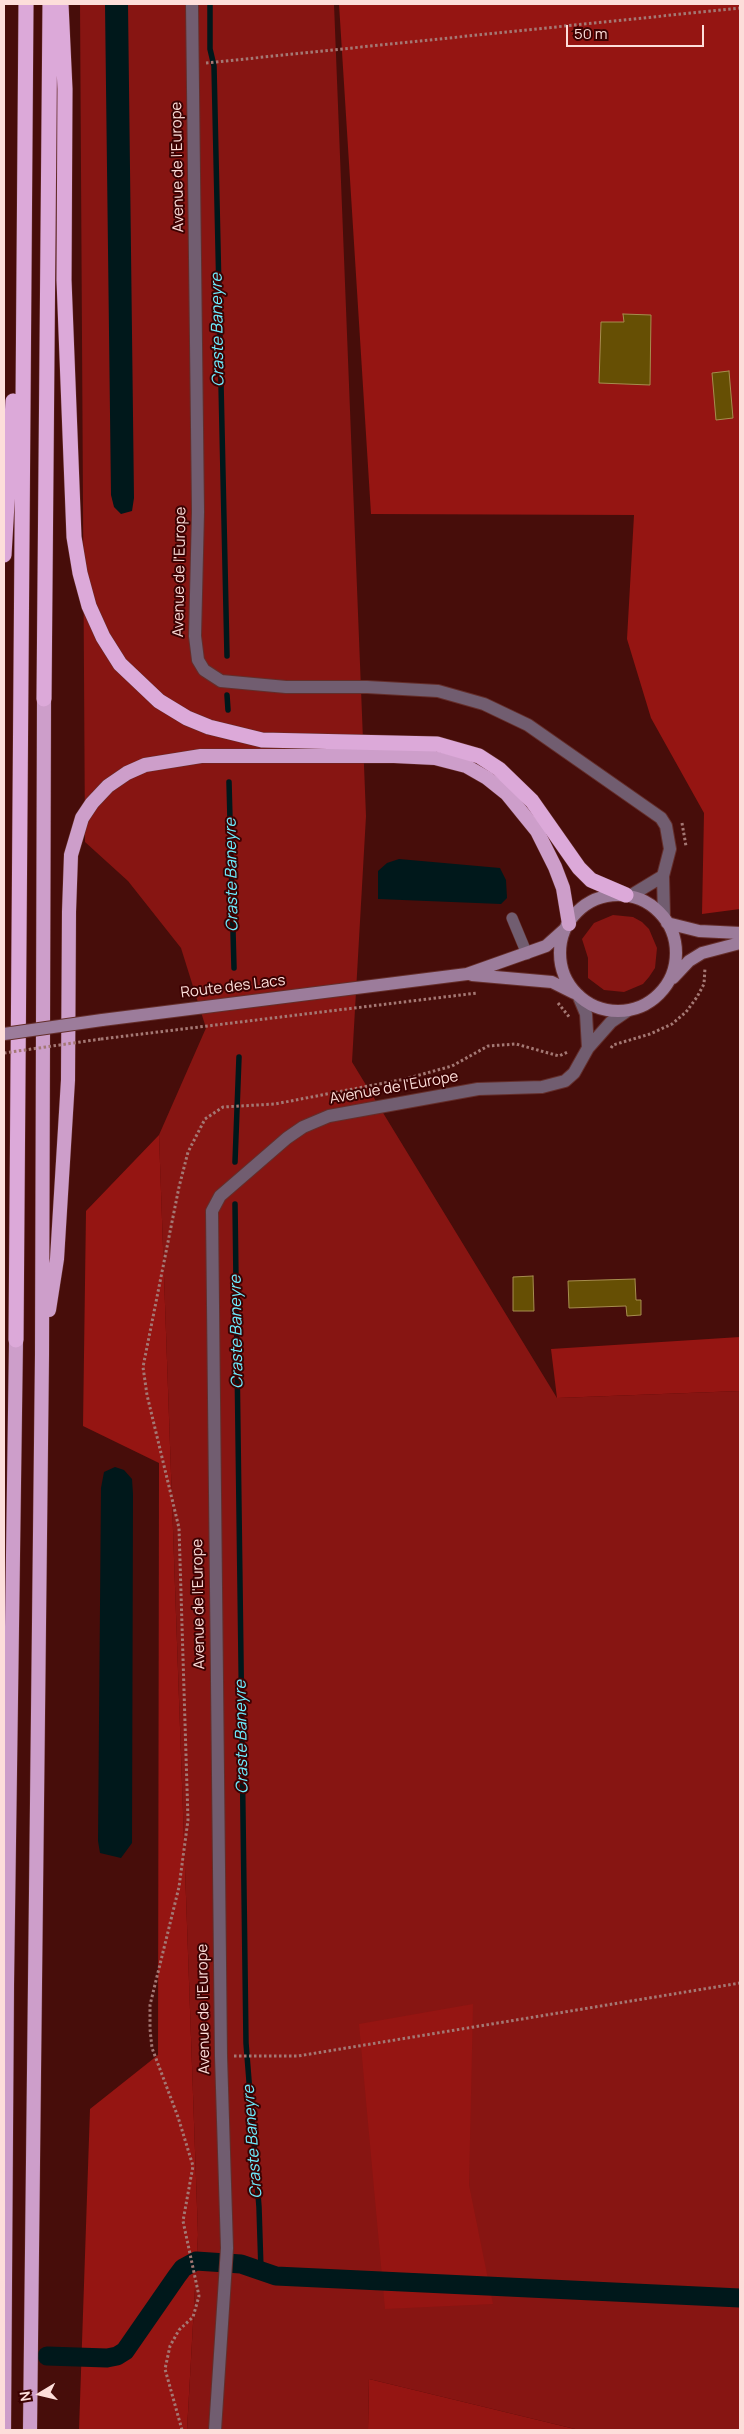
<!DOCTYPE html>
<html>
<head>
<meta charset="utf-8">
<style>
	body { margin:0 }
	#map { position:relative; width:744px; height:2434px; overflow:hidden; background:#470d0a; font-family:Manrope,sans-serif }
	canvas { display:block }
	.frame { position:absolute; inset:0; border:5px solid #fddeda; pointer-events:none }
	.north { position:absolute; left:15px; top:2369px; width:50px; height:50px; -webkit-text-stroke:4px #3c0202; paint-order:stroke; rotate:261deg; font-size:14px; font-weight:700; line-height:20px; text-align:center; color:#fddeda }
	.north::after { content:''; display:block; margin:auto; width:18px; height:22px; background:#fddeda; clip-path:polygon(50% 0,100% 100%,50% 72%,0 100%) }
	.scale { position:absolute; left:566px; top:25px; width:138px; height:22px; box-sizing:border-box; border:2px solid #fddeda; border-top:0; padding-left:6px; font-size:15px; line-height:18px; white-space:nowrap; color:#fddeda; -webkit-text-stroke:4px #3c0202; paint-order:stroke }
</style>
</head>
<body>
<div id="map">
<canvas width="744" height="2434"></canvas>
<div class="frame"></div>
<div class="north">N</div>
<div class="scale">50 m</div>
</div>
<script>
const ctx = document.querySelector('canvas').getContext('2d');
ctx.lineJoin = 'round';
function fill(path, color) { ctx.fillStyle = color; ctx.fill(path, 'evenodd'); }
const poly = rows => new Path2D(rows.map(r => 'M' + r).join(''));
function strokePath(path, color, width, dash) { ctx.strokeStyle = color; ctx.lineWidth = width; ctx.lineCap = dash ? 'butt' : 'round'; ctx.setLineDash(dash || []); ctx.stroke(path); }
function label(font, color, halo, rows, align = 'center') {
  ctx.font = font + ' Manrope,sans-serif'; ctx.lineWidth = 4; ctx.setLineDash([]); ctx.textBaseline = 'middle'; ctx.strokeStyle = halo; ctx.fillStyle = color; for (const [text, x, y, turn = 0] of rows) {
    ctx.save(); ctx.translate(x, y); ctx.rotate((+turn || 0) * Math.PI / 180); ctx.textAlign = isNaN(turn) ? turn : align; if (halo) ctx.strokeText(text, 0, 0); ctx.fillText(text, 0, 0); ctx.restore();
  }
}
const green = poly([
	[80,4,334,4,366,816,352,1062,557,1398,740,1391,740,2430,579,2430,369,2379,368,2430,187,2430,198,2235,159,1135,206,1028,181,948,128,881,85,842],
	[613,915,633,917,642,922,649,929,657,948,655,968,649,977,643,984,624,992,604,990,588,978,588,958,582,939,594,923]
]);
const forest = poly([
	[339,4,740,4,740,909,702,914,704,813,651,718,627,639,634,515,371,514],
	[159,1135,198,2235,187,2430,79,2430,90,2109,158,2055,159,1463,83,1426,86,1211],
	[740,1337,740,1391,557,1398,551,1349],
	[473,2004,469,2185,493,2304,385,2309,359,2024],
	[369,2379,579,2430,368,2430]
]);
const water = poly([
	[105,4,128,4,134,498,132,511,121,514,114,507,111,495],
	[399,859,500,868,506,880,507,898,501,904,378,899,378,871,387,863],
	[115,1467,124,1470,132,1479,133,1494,132,1843,121,1858,100,1853,98,1841,101,1488,104,1472]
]);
const stream = poly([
	[210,4,210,49,214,66,227,656],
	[227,695,228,710],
	[229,782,234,968],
	[235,1162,239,1057],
	[235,1204,246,2043,259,2207,261,2270]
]);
const canal = poly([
	[47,2356,107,2358,117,2356,125,2351,177,2276,183,2268,196,2261,241,2264,276,2276,740,2298]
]);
const building = poly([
	[623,314,651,315,650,385,599,383,601,322,624,322,623,314],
	[729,371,733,418,716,420,712,373,729,371],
	[533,1276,534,1311,513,1311,513,1277,533,1276],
	[635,1279,636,1300,641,1300,641,1315,627,1316,626,1306,569,1308,568,1281,635,1279]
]);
const path = poly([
	[206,63,740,8],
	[682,823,686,846],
	[558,1003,570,1018],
	[101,1039,477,993],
	[611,1048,613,1045,650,1034,672,1024,686,1012,697,997,704,984,705,968],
	[234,2056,298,2056,740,1983],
	[182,2430,165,2369,170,2346,179,2330,193,2317,199,2296,183,2221,193,2166,178,2117,152,2048,150,2029,150,2005,179,1887,188,1820,179,1528,147,1395,143,1367,179,1187,188,1152,205,1119,223,1107,275,1104,405,1079,452,1066,488,1046,516,1044,559,1056,568,1052]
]);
const service = poly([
	[512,918,527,954]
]);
const minor = poly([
	[192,4,198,512,195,636,198,660,204,670,221,681,286,687,367,687,438,691,484,704,528,725,661,818,666,826,670,849,663,876,664,917],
	[630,896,663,876],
	[578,995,586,1014,588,1048],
	[215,2430,227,2248,221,2056,212,1211,220,1196,287,1138,303,1127,329,1116,478,1089,542,1087,565,1081,574,1073,588,1048,611,1022,627,1011]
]);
const secondary = poly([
	'560 953a58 58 0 1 1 116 0a58 58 0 1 1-116 0Z',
	[667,923,699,931,740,933],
	[472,975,552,982,574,993],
	[673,978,689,961,702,953,740,943],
	[102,1020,467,974,546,946,565,929]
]);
const trunk = poly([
	[49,1310,57,1259,68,1080,69,912,71,855,82,818,92,803,108,786,127,773,145,765,201,756,394,756,435,758,466,766,487,778,507,794,537,831,555,867,563,888,569,924],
	[4,2430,7,1984,16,1340],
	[30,2430,42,1355,44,699]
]);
const motorway = poly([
	[61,4,65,89,64,280,74,537,80,573,89,606,103,637,120,664,159,701,187,718,209,727,262,740,437,744,479,756,499,769,532,801,579,868,591,880,626,895],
	[4,555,13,401],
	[44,699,50,4],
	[16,1340,26,4]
]);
const pathBridge = poly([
	[4,1053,101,1039]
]);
const secondaryBridge = poly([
	[4,1034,102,1020]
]);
const streetNames = [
	["Avenue de l'Europe",178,167,-91],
	["Avenue de l'Europe",180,572,-89],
	["Route des Lacs",233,987,-7],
	["Avenue de l'Europe",394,1088,-10],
	["Avenue de l'Europe",199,1604,-91],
	["Avenue de l'Europe",204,2009,-91]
];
const waterNames = [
	["Craste Baneyre",218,330,-91],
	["Craste Baneyre",232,875,-91],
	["Craste Baneyre",237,1332,-91],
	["Craste Baneyre",242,1737,-91],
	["Craste Baneyre",253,2142,-94]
];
fill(green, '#871512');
fill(forest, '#951512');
fill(water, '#00181b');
strokePath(stream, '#00181b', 5.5);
strokePath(canal, '#00181b', 19);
fill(building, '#664f04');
strokePath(building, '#a68d4e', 1);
strokePath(service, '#642e2b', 12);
strokePath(minor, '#642e2b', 14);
strokePath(secondary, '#642e2b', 14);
strokePath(trunk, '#642e2b', 15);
strokePath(motorway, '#642e2b', 16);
strokePath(path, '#a47874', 3, [2.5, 2.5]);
strokePath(service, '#715d70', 11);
strokePath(minor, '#715d70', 12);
strokePath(secondary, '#9c7c9b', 12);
strokePath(trunk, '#cd9eca', 14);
strokePath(motorway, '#dca9d9', 15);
strokePath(secondaryBridge, '#642e2b', 14, []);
strokePath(pathBridge, '#a47874', 3, [2.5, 2.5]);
strokePath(secondaryBridge, '#9c7c9b', 12);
label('15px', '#fddeda', '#3c0202', streetNames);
label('italic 16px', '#6dedff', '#3c0202', waterNames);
</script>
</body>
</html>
